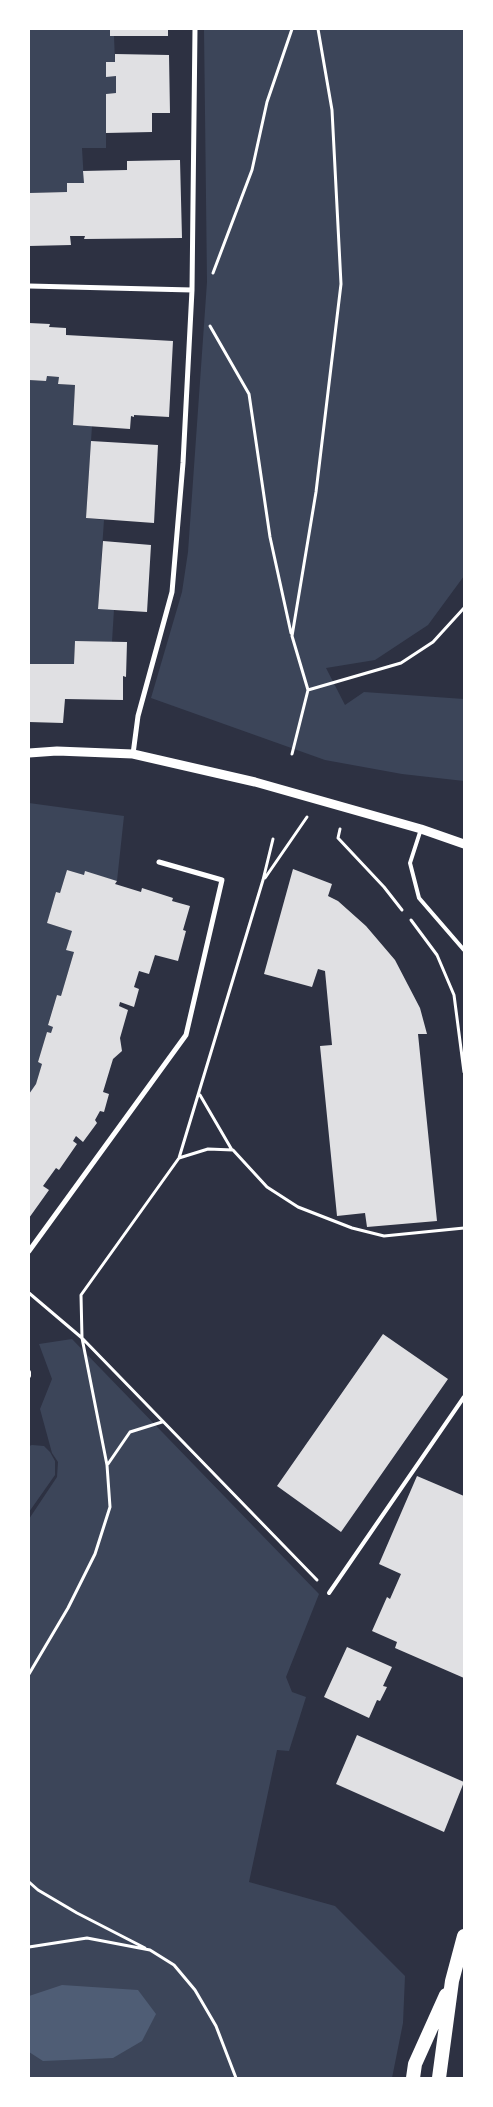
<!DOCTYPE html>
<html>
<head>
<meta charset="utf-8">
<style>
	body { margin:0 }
	#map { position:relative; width:493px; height:2107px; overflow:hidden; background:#2d3142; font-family:"Sofia Sans Condensed",sans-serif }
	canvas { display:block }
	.frame { position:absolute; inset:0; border:30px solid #fff; pointer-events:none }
</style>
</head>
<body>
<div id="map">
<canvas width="493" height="2107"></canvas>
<div class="frame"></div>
</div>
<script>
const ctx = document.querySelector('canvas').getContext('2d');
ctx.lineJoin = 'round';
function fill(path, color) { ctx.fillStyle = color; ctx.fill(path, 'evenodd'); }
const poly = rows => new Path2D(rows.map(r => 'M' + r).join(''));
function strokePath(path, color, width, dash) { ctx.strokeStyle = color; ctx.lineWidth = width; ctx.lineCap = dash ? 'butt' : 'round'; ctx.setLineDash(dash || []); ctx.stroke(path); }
const green = poly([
	[29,29,110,29,110,36,114,36,115,62,106,62,106,76,116,76,116,93,106,94,106,148,82,148,84,183,67,183,67,192,29,193],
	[204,29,464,29,464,576,428,625,375,660,326,668,345,705,364,692,464,699,464,781,402,774,325,760,151,698,182,592,188,552,207,282],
	[47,376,59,377,58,384,75,385,73,425,92,426,86,518,104,520,98,608,114,609,112,642,75,641,74,664,29,664,29,380,45,381],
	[29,803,124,816,117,881,85,872,84,875,67,870,60,893,56,892,47,923,72,931,74,952,61,996,57,995,48,1024,53,1027,51,1033,47,1032,38,1062,42,1064,36,1084,29,1094],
	[72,1339,319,1594,286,1677,292,1692,306,1697,289,1751,277,1750,249,1882,335,1906,405,1976,403,2023,392,2078,29,2078,29,1519,57,1477,58,1462,52,1453,40,1409,52,1379,39,1344],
	[32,1445,44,1446,50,1452,55,1461,55,1475,29,1512,29,1446]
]);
const water = poly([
	[62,1985,138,1990,156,2014,142,2041,113,2058,43,2061,29,2052,29,1996]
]);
const building = poly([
	[110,29,168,29,168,36,110,36],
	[115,54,169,55,170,113,152,113,152,132,106,133,106,94,116,93,116,76,106,77,106,62,115,62],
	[180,160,182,238,84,239,85,236,70,236,71,245,29,246,29,193,67,192,67,183,84,183,83,171,127,170,127,161],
	[29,323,50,324,49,327,66,328,66,335,173,341,169,417,134,415,134,417,131,416,130,429,73,425,75,385,58,384,59,377,47,376,46,381,29,380],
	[91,441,158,445,154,523,86,518],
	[103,541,151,545,147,612,98,609],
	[75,641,127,642,126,677,123,676,123,700,65,699,63,723,29,722,29,664,74,664],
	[293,869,332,884,328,896,338,901,366,926,395,960,420,1008,427,1034,418,1034,437,1221,367,1227,365,1213,337,1216,320,1046,332,1045,325,971,318,969,312,987,264,974],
	[67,870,84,875,85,871,117,881,115,884,141,892,142,888,173,898,172,901,190,906,183,930,186,931,178,961,155,955,149,974,139,971,134,987,139,989,134,1007,120,1002,119,1006,128,1010,120,1038,122,1051,113,1059,103,1092,109,1094,104,1112,100,1111,95,1120,97,1123,83,1142,76,1136,73,1141,77,1144,59,1170,56,1168,43,1186,49,1190,29,1218,29,1094,36,1084,42,1064,38,1062,47,1032,51,1033,53,1027,48,1025,57,995,61,996,74,952,66,950,72,931,47,923,56,892,60,893],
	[383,1334,448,1379,341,1532,277,1486],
	[417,1476,464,1496,464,1678,395,1648,397,1642,372,1631,387,1597,390,1599,401,1574,379,1564],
	[347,1647,392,1667,383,1686,387,1687,380,1701,377,1700,369,1718,324,1697],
	[357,1735,464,1782,444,1832,336,1784]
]);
const path = poly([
	[213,273,252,170,267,102,292,29],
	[210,326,249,394,270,537,291,633],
	[308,690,401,663,433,642,464,608],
	[292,754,308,690,292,636,316,492,341,284,332,110,318,29],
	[340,829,338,838,384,887,402,910],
	[265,878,307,817],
	[411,920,437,955,454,995,464,1072],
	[200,1095,232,1150],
	[179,1158,208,1149,233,1150,267,1187,298,1207,352,1228,384,1236,464,1228],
	[29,1293,82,1338,317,1580],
	[108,1464,130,1432,162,1422],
	[29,1674,68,1608,95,1554,110,1507,107,1465,82,1338,81,1295,179,1158,263,880,273,839],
	[29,1882,38,1890,77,1913,145,1948],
	[29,1947,87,1938,150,1950,174,1965,195,1990,216,2026,236,2078]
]);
const service = poly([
	[421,829,410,863,419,898,464,950],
	[29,1372,29,1376],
	[329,1593,464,1397]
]);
const minor = poly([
	[29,286,192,290],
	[133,754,138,716,172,592,183,463,192,290,195,29],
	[29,1251,186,1035,222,880,159,862]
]);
const tertiary = poly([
	[29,753,57,751,133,754,255,782,421,829,464,844]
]);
const trunk = poly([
	[413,2078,415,2064,446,1995],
	[439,2078,452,1981,464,1936]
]);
fill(green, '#3c4559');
fill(water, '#4f5d75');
fill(building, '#e0e0e3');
strokePath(path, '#fff', 3);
strokePath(service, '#fff', 4);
strokePath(minor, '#fff', 5);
strokePath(tertiary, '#fff', 9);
strokePath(trunk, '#fff', 14);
</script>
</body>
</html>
